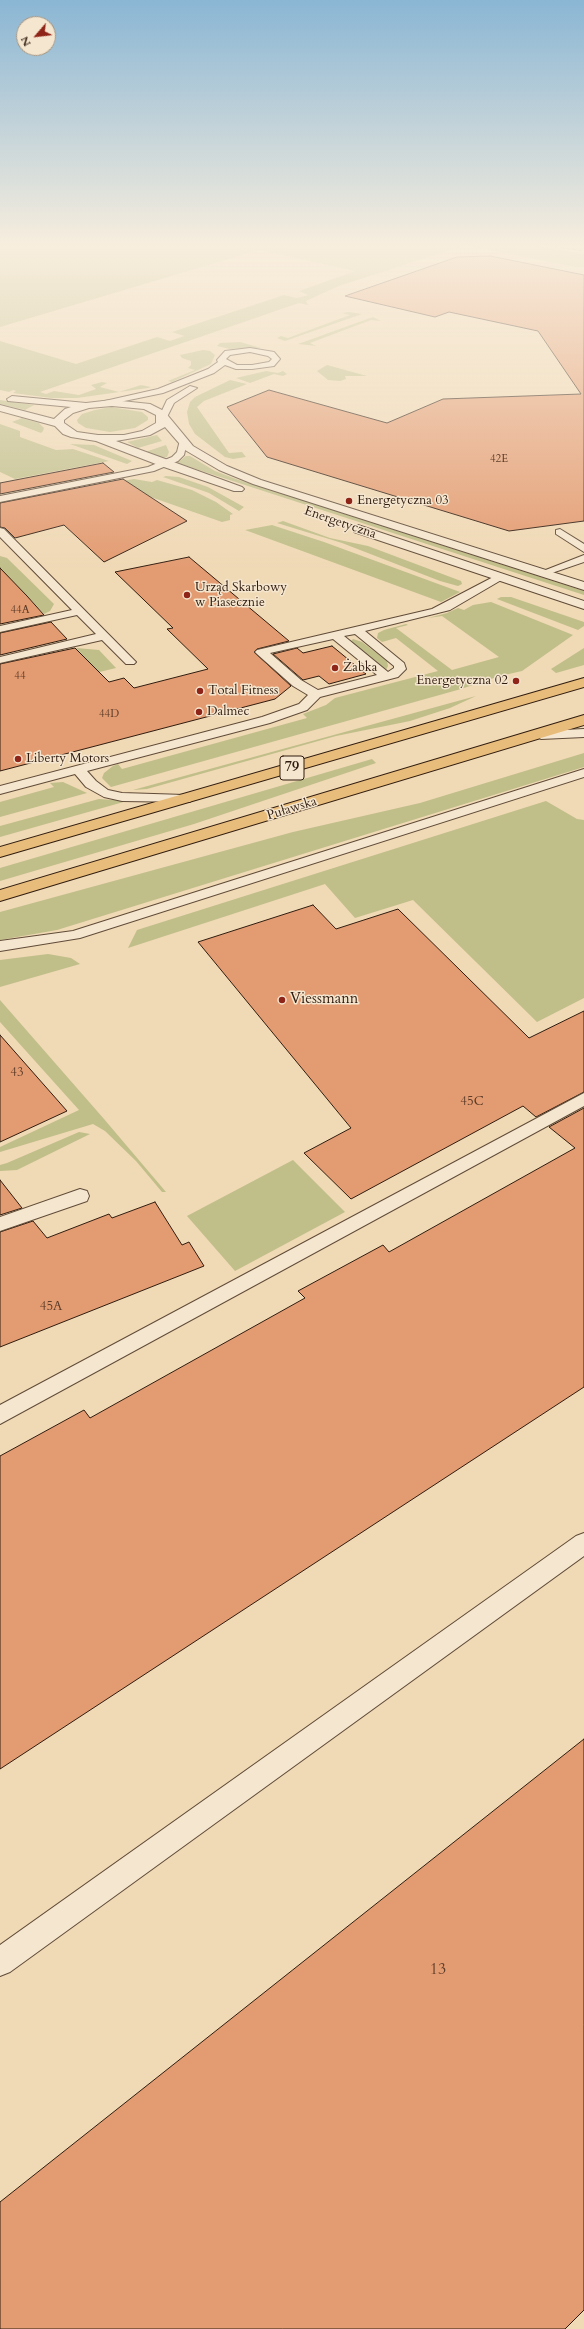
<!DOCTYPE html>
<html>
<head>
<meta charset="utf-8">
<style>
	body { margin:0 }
	#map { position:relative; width:584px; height:2329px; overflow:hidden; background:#f0d9b5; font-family:Cardo,serif }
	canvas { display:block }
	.north { position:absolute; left:16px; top:16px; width:40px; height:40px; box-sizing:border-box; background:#f5e6cf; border:1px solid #a69582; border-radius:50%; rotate:242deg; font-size:11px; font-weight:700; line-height:16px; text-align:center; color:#301c0f }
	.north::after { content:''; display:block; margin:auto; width:14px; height:18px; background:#8f2418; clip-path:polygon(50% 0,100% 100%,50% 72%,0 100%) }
</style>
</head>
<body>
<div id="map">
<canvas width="584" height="2329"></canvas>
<div class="north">N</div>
</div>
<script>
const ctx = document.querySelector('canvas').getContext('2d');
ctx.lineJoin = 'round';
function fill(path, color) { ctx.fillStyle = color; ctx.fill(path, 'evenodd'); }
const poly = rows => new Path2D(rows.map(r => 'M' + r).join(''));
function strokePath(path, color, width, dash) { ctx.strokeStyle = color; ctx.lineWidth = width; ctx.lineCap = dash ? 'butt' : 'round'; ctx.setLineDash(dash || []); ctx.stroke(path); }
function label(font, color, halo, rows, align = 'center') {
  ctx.font = font + ' Cardo,serif'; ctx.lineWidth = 3; ctx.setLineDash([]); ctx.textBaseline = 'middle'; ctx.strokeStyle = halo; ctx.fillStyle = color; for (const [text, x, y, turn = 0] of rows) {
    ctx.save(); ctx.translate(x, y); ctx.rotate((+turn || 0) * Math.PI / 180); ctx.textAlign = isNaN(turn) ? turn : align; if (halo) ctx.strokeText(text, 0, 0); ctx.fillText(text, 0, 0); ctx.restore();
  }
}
const green = poly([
	[0,245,530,245,584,254,584,267,575,267,466,245,339,286,306,301,308,305,299,303,40,392,46,394,54,391,79,395,96,389,91,385,102,382,107,383,100,387,119,392,141,385,151,387,148,388,77,398,51,398,13,393,16,391,13,390,9,392,0,390,0,341,76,364,157,337,170,341,184,336,172,332,284,295,297,298,308,295,299,291,355,271,259,250,0,327],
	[349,312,362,314,285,341,277,338,281,336,288,338,350,315,342,313],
	[373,317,381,321,371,320,310,343,316,346,298,344],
	[240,342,261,348,230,349,217,346,220,343],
	[203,350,210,351,215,355,211,364,172,382,168,381,195,370,188,368,191,365,191,361,182,358,180,355],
	[327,365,367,376,345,376,346,379,340,381,328,380,317,371],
	[266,371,278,373,283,371,287,374,283,376,274,374,250,383,236,378],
	[230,380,247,384,204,401,197,407,229,453,242,452,246,457,233,459,225,457,195,434,189,424,187,412,190,402,195,397],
	[0,400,19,403,34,405,25,410,0,404],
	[111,407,142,412,148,417,148,420,135,428,110,432,86,428,78,423,77,420,82,414,95,410],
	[22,418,39,423,44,428,43,431,41,433,12,422],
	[0,424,20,431,20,437,56,450,73,449,109,461,15,479,0,472],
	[157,435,162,441,138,448,127,442],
	[70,444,94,445,132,461,127,464],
	[166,445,169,452,167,457,162,458,145,452],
	[186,456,190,456,215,471,239,480,584,591,584,595,177,463],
	[166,476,179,477,208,487,244,507,239,511,209,493,163,477],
	[134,479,152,482,157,480,192,490,216,502,233,514,230,515,230,520,222,522,125,488,122,481],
	[283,521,330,538,368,546,461,581,462,584,458,586,440,581,342,543,277,523],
	[272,525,324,542,460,592,441,602,245,530],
	[0,556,7,558,54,604,50,611,44,614,31,600,0,607],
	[501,597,511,597,584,622,584,626,578,630,497,599],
	[491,602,573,635,522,671,500,676,461,689,111,787,102,778,104,773,113,766,118,764,122,769,307,718,303,714,326,705,335,698,438,671,396,638,382,642,377,638,378,633,384,630,406,624,408,625,396,628,452,670,499,657,442,616,428,618,447,613,458,608,464,610,473,605],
	[353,639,362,642,387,661,388,666,386,670,354,644,351,641],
	[76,648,99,650,116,668,0,696,0,686,91,664],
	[584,648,584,665,556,673,551,669],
	[476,696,450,708,410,721,336,736,147,789,133,790],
	[584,753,584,767,57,930,0,940,0,912,293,832,420,803],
	[372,759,376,763,194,824,0,881,0,868],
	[63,782,87,793,0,817,0,802,54,787,50,783],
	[99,799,127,801,0,837,0,826],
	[546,801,577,819,584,820,584,998,537,1022,413,900,355,918,325,884,128,948,137,930],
	[48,954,71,958,80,964,0,987,0,960],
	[0,1000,104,1119,166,1192,162,1192,136,1161,105,1131,93,1124,0,1152,0,1147,79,1110,0,1022],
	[79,1132,90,1134,17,1170,0,1171,0,1165,7,1163],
	[293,1160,345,1212,235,1271,187,1216]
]);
const building = poly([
	[490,256,584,275,584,521,509,531,267,457,227,407,269,390,387,423,443,399,581,394,538,331,449,312,435,317,345,296,457,257,490,256],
	[103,463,114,472,0,494,0,483,103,463],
	[123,479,187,521,104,562,64,525,15,538,5,528,0,527,0,503,123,479],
	[189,557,289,641,257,649,254,652,291,686,275,699,0,771,0,664,75,648,109,682,124,678,134,688,208,669,167,629,173,628,115,572,189,557],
	[0,568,27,596,44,615,0,624,0,568],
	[51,622,67,639,0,655,0,633,51,622],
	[332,646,366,674,329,684,319,676,303,680,273,654,297,648,303,653,332,646],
	[313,905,336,929,398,909,529,1038,584,1011,584,1092,536,1117,523,1106,351,1199,304,1153,351,1128,198,942,313,905],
	[0,1035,67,1111,0,1142,0,1035],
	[584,1108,584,1387,0,1769,0,1456,84,1410,90,1418,305,1298,298,1291,383,1245,389,1252,575,1148,549,1127,584,1108],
	[0,1180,22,1208,0,1215,0,1180],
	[155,1202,182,1245,189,1242,204,1266,0,1347,0,1232,33,1221,47,1238,109,1214,112,1218,155,1202],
	[584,1739,584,2310,565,2329,0,2329,0,2202,584,1739]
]);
const service = poly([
	[250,348,274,352,280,359,274,366,252,369,236,369,225,365,214,373,163,393,100,406,96,403,158,389,208,369,218,362,217,360,225,351,250,348],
	[250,352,268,356,272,359,269,362,252,365,237,365,226,359,230,355,250,352],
	[190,386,197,388,174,403,166,419,160,419,159,417,167,400,190,386],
	[180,440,187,442,184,455,178,461,154,471,0,502,0,496,148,467,172,457,177,452,180,440],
	[0,528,4,529,134,660,136,662,134,664,126,664,102,640,0,663,0,657,96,634,77,615,0,632,0,626,72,610,0,537,0,528],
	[560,529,584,544,584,552,556,534,556,530,560,529],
	[584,555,584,562,543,576,538,573,584,555],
	[499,574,503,575,503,579,450,610,365,631,404,663,406,669,398,677,320,697,307,710,270,723,87,771,96,781,108,790,122,793,185,795,192,799,190,802,122,801,104,797,86,787,75,774,0,794,0,786,262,717,299,704,308,695,293,686,257,654,255,652,257,650,432,609,499,574],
	[355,634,394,666,394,668,388,672,344,636,355,634],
	[333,639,377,675,318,690,301,680,270,653,333,639],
	[584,729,584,737,541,739,535,735,541,731,584,729],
	[584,769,584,777,80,938,0,951,0,941,73,931,584,769],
	[584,1093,584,1106,0,1424,0,1405,584,1093],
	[80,1189,87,1191,89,1196,87,1201,0,1231,0,1217,80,1189],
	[584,1533,584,1556,10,1972,0,1976,0,1945,576,1536,584,1533]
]);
const tertiary = poly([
	[12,396,86,403,112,400,150,404,164,411,193,446,227,466,261,480,584,582,584,590,253,484,219,470,185,450,165,427,150,435,116,441,242,487,244,489,242,491,234,491,161,466,96,441,71,437,63,434,55,426,0,411,0,405,54,419,65,409,71,407,8,401,7,399,12,396],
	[112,406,144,409,156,415,156,423,142,431,124,435,98,435,77,432,64,423,64,420,73,413,89,408,112,406],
	[358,525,584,601,584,609,354,532,352,529,358,525]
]);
const primary = poly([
	[584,678,584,687,0,857,0,847,584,678],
	[584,715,584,725,0,901,0,890,584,715]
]);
const rail = poly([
	[543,245,584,251]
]);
const markers = [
	[349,501,4,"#8f2418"],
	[187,595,4,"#8f2418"],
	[335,668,4,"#8f2418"],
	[516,681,4,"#8f2418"],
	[200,691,4,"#8f2418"],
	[199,712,4,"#8f2418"],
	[18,759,4,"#8f2418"],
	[282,1000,4,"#8f2418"]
];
const farNumbernames = [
	["42E",499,459],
	["44A",20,610],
	["44",20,676],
	["44D",109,714]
];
const farPoinames = [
	["Energetyczna 03",357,501],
	["Urząd Skarbowy",195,588],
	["w Piasecznie",195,603],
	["Żabka",343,668],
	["Energetyczna 02",508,681,"right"],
	["Total Fitness",208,691],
	["Dalmec",207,712],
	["Liberty Motors",26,759]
];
const farStreetnames = [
	["Energetyczna",340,523,19],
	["Puławska",292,809,-17]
];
const numberNames = [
	["43",17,1073],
	["45C",472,1102],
	["45A",51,1307]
];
const shields = [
	[292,768,24]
];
const shieldNames = [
	["79",292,768]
];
const poiNames = [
	["Viessmann",290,1000]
];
const nearNumbernames = [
	["13",438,1970]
];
fill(green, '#c0be89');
fill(building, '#e39b71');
strokePath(building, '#301c0f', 1);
strokePath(service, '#604b38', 2);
strokePath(tertiary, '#604b38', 2);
strokePath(primary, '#301c0f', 2);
fill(service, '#f5e6cf');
fill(tertiary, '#f5e6cf');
fill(primary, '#e8bc7a');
strokePath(rail, '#301c0f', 1, [3, 3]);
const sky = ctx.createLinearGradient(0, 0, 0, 571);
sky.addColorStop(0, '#8ab6d4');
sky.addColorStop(0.43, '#f8eede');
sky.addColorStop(1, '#f8eede00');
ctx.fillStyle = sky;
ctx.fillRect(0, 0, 584, 571);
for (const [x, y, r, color] of markers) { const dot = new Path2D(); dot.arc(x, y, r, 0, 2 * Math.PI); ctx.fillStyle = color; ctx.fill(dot); strokePath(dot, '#f5e6cf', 1.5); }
label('11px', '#5d3c28', null, farNumbernames);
label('13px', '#301c0f', '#f5e6cf', farPoinames, 'left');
label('13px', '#301c0f', '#f5e6cf', farStreetnames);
label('13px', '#5d3c28', null, numberNames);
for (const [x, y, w] of shields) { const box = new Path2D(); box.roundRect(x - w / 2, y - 12, w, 24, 3); ctx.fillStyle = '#f5e6cf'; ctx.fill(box); strokePath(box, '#301c0f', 1); }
label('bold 14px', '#301c0f', null, shieldNames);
label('15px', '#301c0f', '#f5e6cf', poiNames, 'left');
label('16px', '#5d3c28', null, nearNumbernames);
</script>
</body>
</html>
